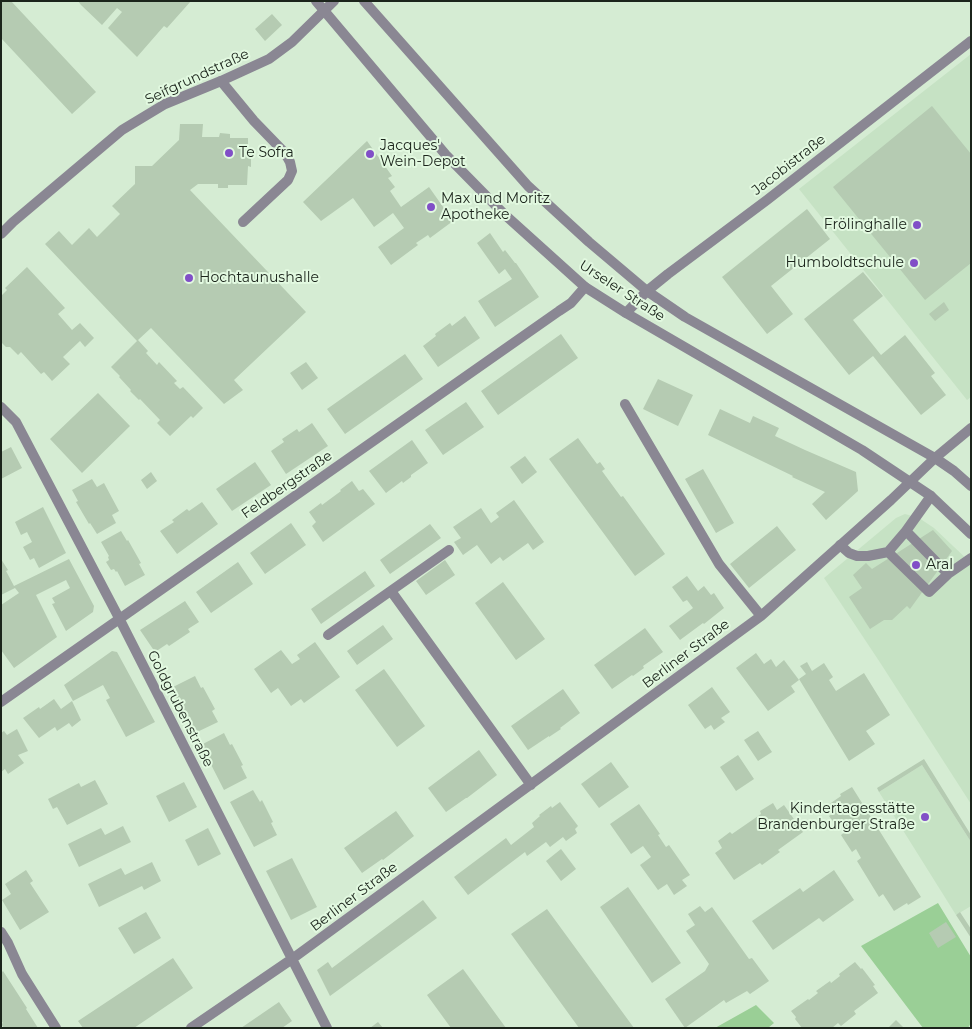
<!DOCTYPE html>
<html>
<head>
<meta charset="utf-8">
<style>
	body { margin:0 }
	#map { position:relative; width:972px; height:1029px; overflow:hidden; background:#d5ecd3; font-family:Montserrat,sans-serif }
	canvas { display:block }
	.frame { position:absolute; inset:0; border:2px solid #1b241b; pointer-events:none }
</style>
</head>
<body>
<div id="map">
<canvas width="972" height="1029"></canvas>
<div class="frame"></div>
</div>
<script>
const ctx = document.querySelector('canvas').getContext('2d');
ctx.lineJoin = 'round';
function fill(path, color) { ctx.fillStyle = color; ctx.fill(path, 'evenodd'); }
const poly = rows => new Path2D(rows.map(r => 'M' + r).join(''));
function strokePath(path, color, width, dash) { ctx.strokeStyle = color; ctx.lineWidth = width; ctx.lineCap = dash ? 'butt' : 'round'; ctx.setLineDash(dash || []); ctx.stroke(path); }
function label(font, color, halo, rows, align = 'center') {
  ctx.font = font + ' Montserrat,sans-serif'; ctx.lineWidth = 4; ctx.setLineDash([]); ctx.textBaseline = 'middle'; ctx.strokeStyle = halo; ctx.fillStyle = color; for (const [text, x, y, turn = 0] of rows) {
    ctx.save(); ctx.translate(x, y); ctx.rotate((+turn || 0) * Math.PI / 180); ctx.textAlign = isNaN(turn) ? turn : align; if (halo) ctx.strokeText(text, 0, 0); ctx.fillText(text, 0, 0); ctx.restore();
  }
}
const built = poly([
	[971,54,971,397,967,400,799,189],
	[905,514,919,518,934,528,971,563,971,804,881,664,824,578,896,518],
	[922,765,971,842,971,906,956,915,879,792]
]);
const green = poly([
	[938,903,971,957,971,1023,968,1028,923,1028,861,946],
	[756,1005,774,1023,768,1028,715,1028]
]);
const building = poly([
	[1,1,11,1,96,92,72,114,1,38],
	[78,1,191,1,167,28,164,26,137,57,108,28,122,12,117,8,102,25,81,5],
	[272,14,282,25,265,41,255,29],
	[932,106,971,154,971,263,925,300,833,187],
	[180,124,203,124,202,137,219,137,220,133,230,134,230,138,248,138,248,156,251,156,251,167,248,166,247,185,228,185,228,188,218,188,218,184,198,184,190,190,306,312,234,380,243,390,224,404,151,328,138,340,148,351,146,353,157,365,159,362,177,381,174,383,180,389,183,387,203,408,193,418,191,416,170,436,157,423,160,420,140,399,139,400,130,391,131,390,119,377,120,376,111,367,137,341,45,244,59,231,72,245,89,228,97,237,120,214,112,206,135,184,135,166,152,166,179,140],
	[367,141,392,176,388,178,395,187,390,191,401,207,429,187,453,221,430,238,428,235,416,243,418,245,391,265,378,247,404,228,393,213,374,227,353,198,321,221,303,202],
	[807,209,830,239,771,286,793,314,767,334,722,277],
	[490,233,503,252,505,250,515,263,516,263,539,297,495,327,478,301,512,279,505,269,499,274,477,243],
	[27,267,65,308,58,314,72,330,80,323,94,338,85,347,80,341,63,357,70,364,52,381,44,372,41,374,21,352,18,355,10,347,6,347,1,342,1,296,7,290,5,288],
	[863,272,883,296,853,320,881,355,905,335,935,373,931,376,946,395,921,415,873,356,849,375,804,319],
	[944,302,949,310,935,321,929,314],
	[465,316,480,338,438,367,423,346,436,336,435,334,450,323,452,326],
	[561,334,578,358,498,415,481,391],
	[405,354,423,379,345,434,327,409],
	[306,362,318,378,302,390,290,373],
	[658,379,693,395,678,426,643,409],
	[98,393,130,426,82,473,50,439],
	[466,402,484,427,443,455,425,430],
	[720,409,750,423,753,416,779,428,775,436,805,450,856,472,858,491,826,520,812,504,825,492,792,477,793,476,708,435],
	[312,423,328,446,286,474,271,451,284,442,282,439,297,429,299,432],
	[578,438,597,464,600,462,605,469,602,471,621,497,623,496,665,554,635,576,549,459],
	[412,440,428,463,411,475,411,477,403,483,402,481,386,493,369,471],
	[11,447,22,468,1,479,1,452],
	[525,456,537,472,522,484,510,467],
	[255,462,271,485,232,511,216,489],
	[703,469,734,523,716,533,685,479],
	[151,472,157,481,147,489,141,480],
	[92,479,97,487,104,483,119,511,112,515,116,523,97,534,90,523,89,524,76,502,78,501,72,490],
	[352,481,359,491,363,489,375,504,323,542,312,526,316,522,309,512,321,503,322,505,341,491,340,490],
	[514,500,544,542,533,550,528,543,503,561,500,557,491,564,477,545,463,555,454,542,461,538,453,527,481,508,491,523,499,517,496,513],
	[202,502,218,524,177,554,160,531,174,522,172,520,187,509,189,511],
	[43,507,66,553,39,568,34,558,30,560,23,547,32,542,27,532,21,535,15,522],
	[291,523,306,545,265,574,250,553],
	[430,524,441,538,390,574,380,560],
	[777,526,796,550,749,588,730,564],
	[933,530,952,551,910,609,907,606,892,620,884,620,870,629,849,597,862,588,853,575,866,563,872,569],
	[121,531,127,541,128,540,141,563,139,564,145,575,125,586,117,571,116,572,114,569,111,570,106,562,109,560,108,557,109,556,101,542],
	[1,559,8,570,6,571,14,586,69,559,94,606,93,612,66,631,52,604,55,603,52,598,70,588,66,580,36,595,57,637,14,668,1,650,1,605,19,593,15,588,1,595],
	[445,560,455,575,426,595,416,581],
	[238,562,253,584,211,613,196,592],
	[365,571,375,586,321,624,311,609],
	[687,576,698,591,704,586,711,595,714,593,724,608,704,624,703,623,680,640,669,626,693,608,687,600,683,602,672,587],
	[503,582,545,639,516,660,475,603],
	[185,601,199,622,188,629,190,632,169,646,167,644,155,652,140,630],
	[383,625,393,639,357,665,347,651],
	[645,628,663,652,643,666,644,668,633,676,632,675,612,689,594,665],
	[315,642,340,677,304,703,301,699,291,706,278,688,271,693,254,669,281,650,292,664,300,659,297,655],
	[112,651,117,652,155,722,126,737,106,700,110,698,103,685,73,701,64,685],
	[756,653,764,664,771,659,776,667,784,660,799,680,791,686,795,692,768,711,736,668],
	[807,662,812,671,824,663,833,677,829,680,836,691,864,673,890,715,866,731,875,744,849,761,799,679,806,674,800,666],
	[384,669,425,726,397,747,355,690],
	[195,676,201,688,203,687,215,709,212,711,218,722,195,733,171,688],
	[712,687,730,712,721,718,725,722,714,730,711,725,705,729,688,705],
	[563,689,580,713,560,728,561,729,549,737,549,736,528,750,511,726],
	[54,699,61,709,72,701,81,720,72,727,69,723,57,731,55,727,39,738,23,718,39,707,40,709],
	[17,729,28,751,18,755,24,763,8,774,5,769,1,772,1,733,4,731,7,735],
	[758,731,772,752,758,761,744,740],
	[224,733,230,745,232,744,243,765,241,766,247,778,224,790,201,745],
	[479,750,497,775,467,798,466,798,446,812,428,788],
	[738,755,754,779,736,791,720,767],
	[924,759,971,835,971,842,922,765,879,792,877,788],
	[611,762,629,787,599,808,581,784],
	[95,780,108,804,67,825,57,807,53,809,48,799,79,783,81,787],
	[184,782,197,807,169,822,156,796],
	[852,787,921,897,908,905,907,903,894,911,883,894,879,897,857,861,861,858,856,849,852,852,841,835,845,832,840,824,836,826,829,816,833,813,828,805,841,796,840,794],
	[253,790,260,802,262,800,273,822,271,823,277,835,254,847,230,802],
	[560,802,578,826,575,829,577,833,566,841,563,837,550,847,546,842,527,856,525,852,468,895,454,877,506,838,511,845,534,827,532,823,540,816,539,815,551,806,552,808],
	[773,803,777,810,784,805,803,832,778,850,780,852,762,865,760,863,734,880,715,853,722,848,718,841,730,832,732,834,761,814,760,811],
	[639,804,660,834,658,835,666,847,669,845,690,875,682,880,687,886,674,895,667,884,658,890,640,865,651,857,643,846,631,854,610,824],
	[396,811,414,836,383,860,382,859,362,873,344,848],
	[123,826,131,842,79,867,68,844,101,828,105,835],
	[208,828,221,854,198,866,185,840],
	[561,849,576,869,561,881,546,861],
	[292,858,317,907,291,920,266,871],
	[152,862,161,881,144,890,142,886,99,907,88,884,121,868,125,875],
	[26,870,33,881,30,883,49,912,20,930,2,900,11,894,5,884],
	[834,870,854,900,823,922,819,918,773,950,752,921,800,888,803,892],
	[628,887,681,963,652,983,600,907],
	[423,900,437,918,330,996,317,970,328,962,332,968],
	[700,906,705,912,712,907,749,959,752,958,769,981,750,994,747,991,726,1003,724,1000,685,1028,665,999,705,971,709,964,686,931,695,925,688,914],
	[547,909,634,1028,579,1028,511,934],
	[146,912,161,938,134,954,118,928],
	[960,912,971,929,971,938,956,915],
	[946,922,956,937,938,948,929,933],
	[173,958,193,988,134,1028,83,1028,78,1021],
	[855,962,861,969,862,968,875,985,873,986,878,993,854,1011,856,1014,841,1026,838,1023,832,1028,802,1028,795,1019,796,1017,791,1011,808,999,809,1000,818,993,816,991,830,981,831,983,840,976,839,974],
	[463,969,506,1028,451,1028,427,995],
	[3,971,27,1008,26,1009,38,1028,4,1028,1,1024,3,1023,1,1021,1,973],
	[279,1002,292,1021,282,1028,241,1028],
	[896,1020,904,1028,888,1028],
	[378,1022,383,1028,370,1028]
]);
const service = poly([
	[221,81,254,121,285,153,290,162,292,171,288,180,243,222],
	[931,496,906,531,948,574,971,558],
	[906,531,888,552,929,592,948,574],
	[840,545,849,553,857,556,868,556,888,552]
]);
const minor = poly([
	[1,234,13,222,122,130,165,104,221,81,269,59,292,42,334,1],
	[626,313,647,291,668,274,767,200,971,41],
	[625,404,719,564,761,616],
	[1,407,16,422,119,618,327,1028],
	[391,591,531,785],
	[328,635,449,550],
	[1,702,559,311,571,303,585,287],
	[1,932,8,943,22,974,56,1028],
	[191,1028,292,959,761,616,891,500,935,458,971,428]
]);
const tertiary = poly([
	[316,1,446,155,504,214,585,287,626,313,862,450,931,496,971,534],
	[364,1,528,186,589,242,647,291,685,317,935,458,954,471,971,486]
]);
const markers = [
	[229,153,5,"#814fc7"],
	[370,154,5,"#814fc7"],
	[431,207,5,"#814fc7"],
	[917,225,5,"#814fc7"],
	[914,263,5,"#814fc7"],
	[189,278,5,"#814fc7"],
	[916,565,5,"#814fc7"],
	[925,817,5,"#814fc7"]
];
const streetNames = [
	["Seifgrundstraße",197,77,-25],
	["Jacobistraße",789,165,-38],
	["Urseler Straße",622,291,33],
	["Feldbergstraße",287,485,-35],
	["Berliner Straße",686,654,-37],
	["Goldgrubenstraße",180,709,63],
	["Berliner Straße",354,897,-37]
];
const poiNames = [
	["Jacques'",380,146],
	["Wein-Depot",380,162],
	["Te Sofra",239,153],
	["Max und Moritz",441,199],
	["Apotheke",441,215],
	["Frölinghalle",907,225,"right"],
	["Humboldtschule",904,263,"right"],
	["Hochtaunushalle",199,278],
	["Aral",926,565],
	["Kindertagesstätte",915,809,"right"],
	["Brandenburger Straße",915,825,"right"]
];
fill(built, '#c6e2c4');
fill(green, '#9acf96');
fill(building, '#b5cbb2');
strokePath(service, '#8a8793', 10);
strokePath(minor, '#8a8793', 10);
strokePath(tertiary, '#8a8793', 10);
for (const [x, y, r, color] of markers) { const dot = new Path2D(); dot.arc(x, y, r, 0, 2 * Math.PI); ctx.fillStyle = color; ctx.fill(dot); strokePath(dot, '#e2f9e0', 2); }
label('14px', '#1b241b', '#e2f9e0', streetNames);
label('14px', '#1b241b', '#e2f9e0', poiNames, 'left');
</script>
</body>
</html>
